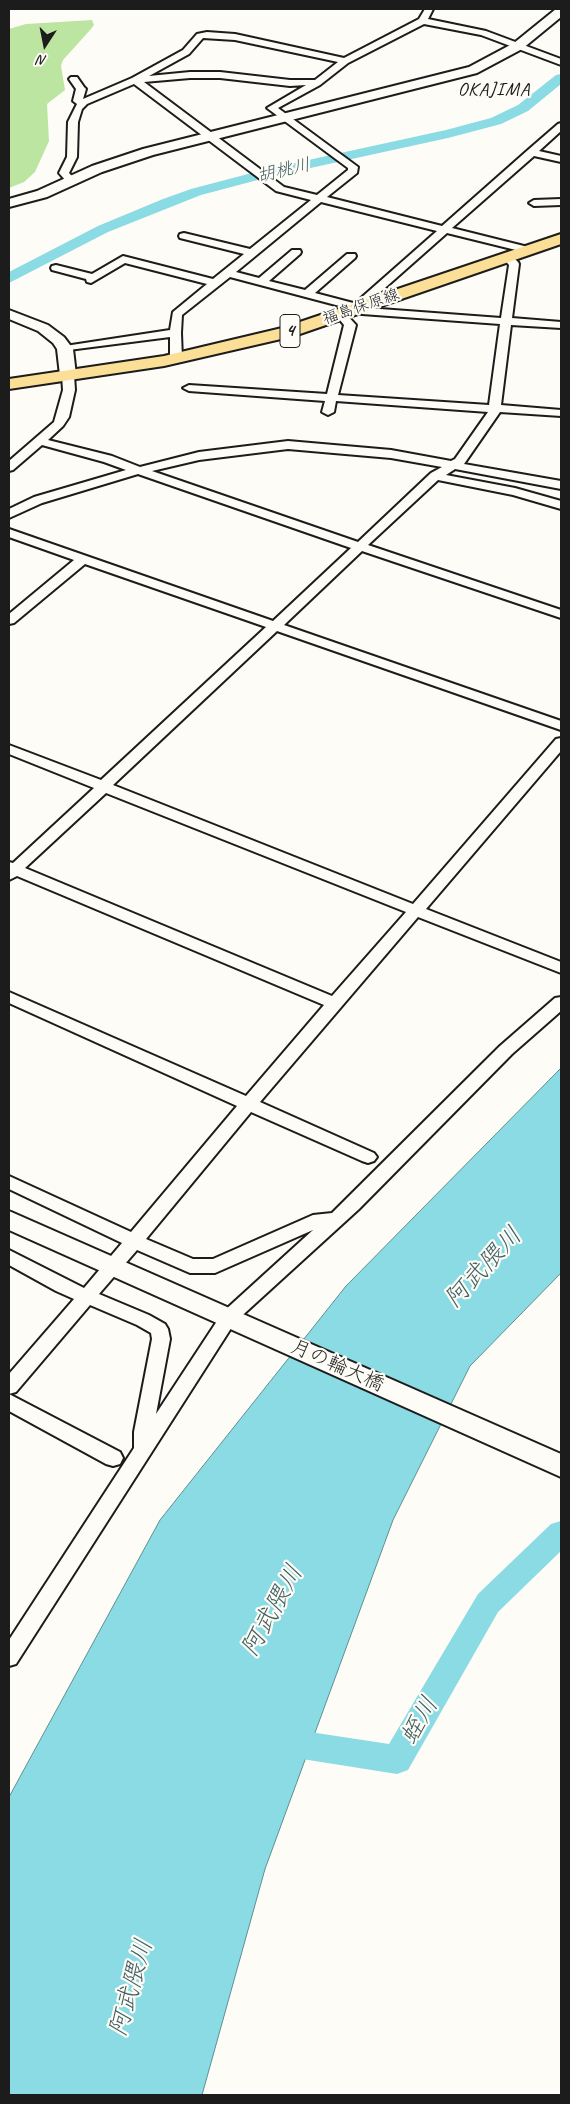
<!DOCTYPE html>
<html>
<head>
<meta charset="utf-8">
<style>
	body { margin:0 }
	#map { position:relative; width:570px; height:2104px; overflow:hidden; background:#fdfcf7; font-family:Caveat,sans-serif }
	canvas { display:block }
	.frame { position:absolute; inset:0; border:10px solid #1c1c1c; pointer-events:none }
	.north { position:absolute; left:20px; top:20px; width:50px; height:50px; -webkit-text-stroke:4px #fdfcf7; paint-order:stroke; rotate:191deg; font-size:14px; font-weight:700; line-height:20px; text-align:center; color:#1c1c1c }
	.north::after { content:''; display:block; margin:auto; width:18px; height:22px; background:#1c1c1c; clip-path:polygon(50% 0,100% 100%,50% 72%,0 100%) }
</style>
</head>
<body>
<div id="map">
<canvas width="570" height="2104"></canvas>
<div class="frame"></div>
<div class="north">N</div>
</div>
<script>
const ctx = document.querySelector('canvas').getContext('2d');
ctx.lineJoin = 'round';
function fill(path, color) { ctx.fillStyle = color; ctx.fill(path, 'evenodd'); }
const poly = rows => new Path2D(rows.map(r => 'M' + r).join(''));
function strokePath(path, color, width, dash) { ctx.strokeStyle = color; ctx.lineWidth = width; ctx.lineCap = dash ? 'butt' : 'round'; ctx.setLineDash(dash || []); ctx.stroke(path); }
function label(font, color, halo, rows, align = 'center') {
  ctx.font = font + ' Caveat,"Klee One",sans-serif'; ctx.lineWidth = 4.5; ctx.setLineDash([]); ctx.textBaseline = 'middle'; ctx.strokeStyle = halo; ctx.fillStyle = color; for (const [text, x, y, turn = 0] of rows) {
    ctx.save(); ctx.translate(x, y); ctx.rotate((+turn || 0) * Math.PI / 180); ctx.textAlign = isNaN(turn) ? turn : align; if (halo) ctx.strokeText(text, 0, 0); ctx.fillText(text, 0, 0); ctx.restore();
  }
}
const green = poly([
	[92,20,94,25,91,29,63,60,61,66,65,90,47,104,49,141,35,172,24,182,9,188,9,29,26,24]
]);
const water = poly([
	[561,1068,561,1273,470,1366,393,1520,265,1869,202,2095,9,2095,9,1797,160,1520,346,1286,561,1068]
]);
const river = poly([
	[561,74,561,84,528,111,501,124,448,138,269,177,201,195,108,232,9,283,9,272,98,226,163,199,191,189,267,169,446,130,491,118,518,105,556,75,561,74],
	[561,1521,561,1551,498,1612,408,1770,397,1774,277,1755,266,1751,262,1741,266,1731,277,1727,389,1744,478,1594,551,1524,561,1521]
]);
const street = poly([
	[425,9,433,9,428,19,486,31,561,59,561,65,481,35,424,24,348,63,320,85,278,108,358,167,357,173,327,197,442,226,528,150,558,124,561,123,561,131,539,151,561,156,561,162,534,156,452,228,532,248,533,250,532,252,528,253,447,233,369,302,367,308,501,318,509,265,502,257,503,255,511,255,518,262,519,264,512,318,561,322,561,328,511,325,501,405,561,410,561,416,500,412,464,464,561,481,561,489,455,469,446,475,515,488,561,501,561,509,513,495,438,480,368,545,561,610,561,618,362,551,284,625,561,721,561,730,277,631,113,785,413,904,556,739,561,738,561,751,426,909,561,962,561,973,418,917,260,1102,374,1153,377,1157,374,1161,368,1163,362,1161,251,1112,146,1239,193,1259,213,1259,313,1215,332,1213,500,1046,555,998,561,997,561,1011,512,1054,359,1209,235,1322,16,1664,9,1666,9,1640,134,1448,134,1432,152,1339,151,1333,137,1325,90,1305,16,1392,9,1394,120,1452,123,1458,120,1464,113,1466,106,1464,9,1411,9,1374,74,1299,56,1291,9,1265,9,1250,84,1288,122,1243,9,1189,9,1176,131,1232,237,1106,9,1003,9,992,246,1096,324,1005,17,876,9,880,9,862,13,863,94,788,9,754,9,745,101,780,266,627,85,564,14,623,9,624,9,614,74,560,9,537,9,529,273,621,351,548,138,474,42,503,9,518,9,509,34,497,126,470,104,462,42,445,13,470,9,471,9,461,54,422,63,390,62,375,68,372,74,375,75,390,69,417,63,426,48,440,112,456,140,467,199,452,288,441,391,450,451,461,455,459,488,412,336,401,334,412,328,415,322,412,325,401,189,391,183,388,189,385,327,394,344,325,335,314,340,311,344,312,356,325,338,395,489,405,500,324,362,314,352,311,351,309,230,277,182,315,181,333,182,359,180,361,176,362,170,359,170,337,61,351,59,349,61,347,65,346,170,330,173,312,207,284,125,263,91,283,87,282,86,279,52,270,51,268,52,266,56,265,92,274,123,256,213,279,244,254,180,238,179,236,180,234,184,233,250,249,311,200,276,191,134,84,87,104,82,109,78,122,77,157,69,173,76,180,71,183,67,182,59,173,67,157,68,122,77,104,73,101,76,89,69,79,71,77,77,77,84,87,86,89,83,99,132,78,183,50,197,34,207,32,235,34,344,58,419,19,425,9],
	[203,38,235,40,338,62,315,80,290,80,220,72,190,72,149,76,189,54,203,38],
	[190,78,220,78,290,86,306,85,267,108,348,168,348,170,317,195,284,187,144,82,190,78],
	[321,202,437,231,361,298,357,304,315,293,355,258,356,256,355,254,347,254,305,290,269,281,300,254,301,252,300,250,292,250,259,278,236,272,321,202],
	[288,449,391,458,442,467,431,473,358,542,152,471,199,460,288,449],
	[106,793,406,912,332,996,25,868,106,793],
	[313,1230,223,1312,156,1414,170,1339,168,1329,165,1324,149,1315,99,1294,137,1250,190,1273,215,1273,313,1230],
	[561,199,561,205,534,206,529,203,534,200,561,199]
]);
const secondary = poly([
	[556,9,561,9,561,17,522,49,477,73,153,155,102,172,47,197,9,207,9,199,37,191,92,166,143,149,469,67,514,43,556,9],
	[9,310,48,325,64,337,73,349,76,375,74,378,68,380,62,378,60,375,57,349,53,343,38,331,9,319,9,310],
	[9,1211,561,1454,561,1477,9,1230,9,1211]
]);
const primary = poly([
	[561,234,561,244,294,336,164,366,9,389,9,379,164,356,282,328,561,234]
]);
const farStreetnames = [
	["福島保原線",361,307,-19]
];
const farWaternames = [
	["胡桃川",284,171,-13]
];
const farQuarternames = [
	["OKAJIMA",494,90]
];
const shields = [
	[290,331,20]
];
const shieldNames = [
	["4",290,331]
];
const streetNames = [
	["月の輪大橋",337,1366,24]
];
const nearWaternames = [
	["阿武隈川",484,1268,-47],
	["阿武隈川",273,1611,-61],
	["蛭川",420,1721,-60],
	["阿武隈川",132,1988,-74]
];
fill(green, '#bce5a1');
fill(water, '#8adbe3');
strokePath(water, '#5e8f93', 1);
fill(river, '#8adbe3');
strokePath(street, '#1c1c1c', 4);
strokePath(secondary, '#1c1c1c', 4);
strokePath(primary, '#1c1c1c', 4);
fill(street, '#fdfcf7');
fill(secondary, '#fdfcf7');
fill(primary, '#fbdf96');
label('16px', '#1c1c1c', '#fdfcf7', farStreetnames);
label('italic 18px', '#425f62', '#fdfcf7', farWaternames);
ctx.letterSpacing = '1px';
label('19px', '#1c1c1c', '#fdfcf7', farQuarternames);
ctx.letterSpacing = '0px';
for (const [x, y, w] of shields) { const box = new Path2D(); box.roundRect(x - w / 2, y - 16.5, w, 33, 4); ctx.fillStyle = '#fdfcf7'; ctx.fill(box); strokePath(box, '#1c1c1c', 1); }
label('bold 19px', '#1c1c1c', null, shieldNames);
label('20px', '#1c1c1c', '#fdfcf7', streetNames);
label('italic 25px', '#425f62', '#fdfcf7', nearWaternames);
</script>
</body>
</html>
